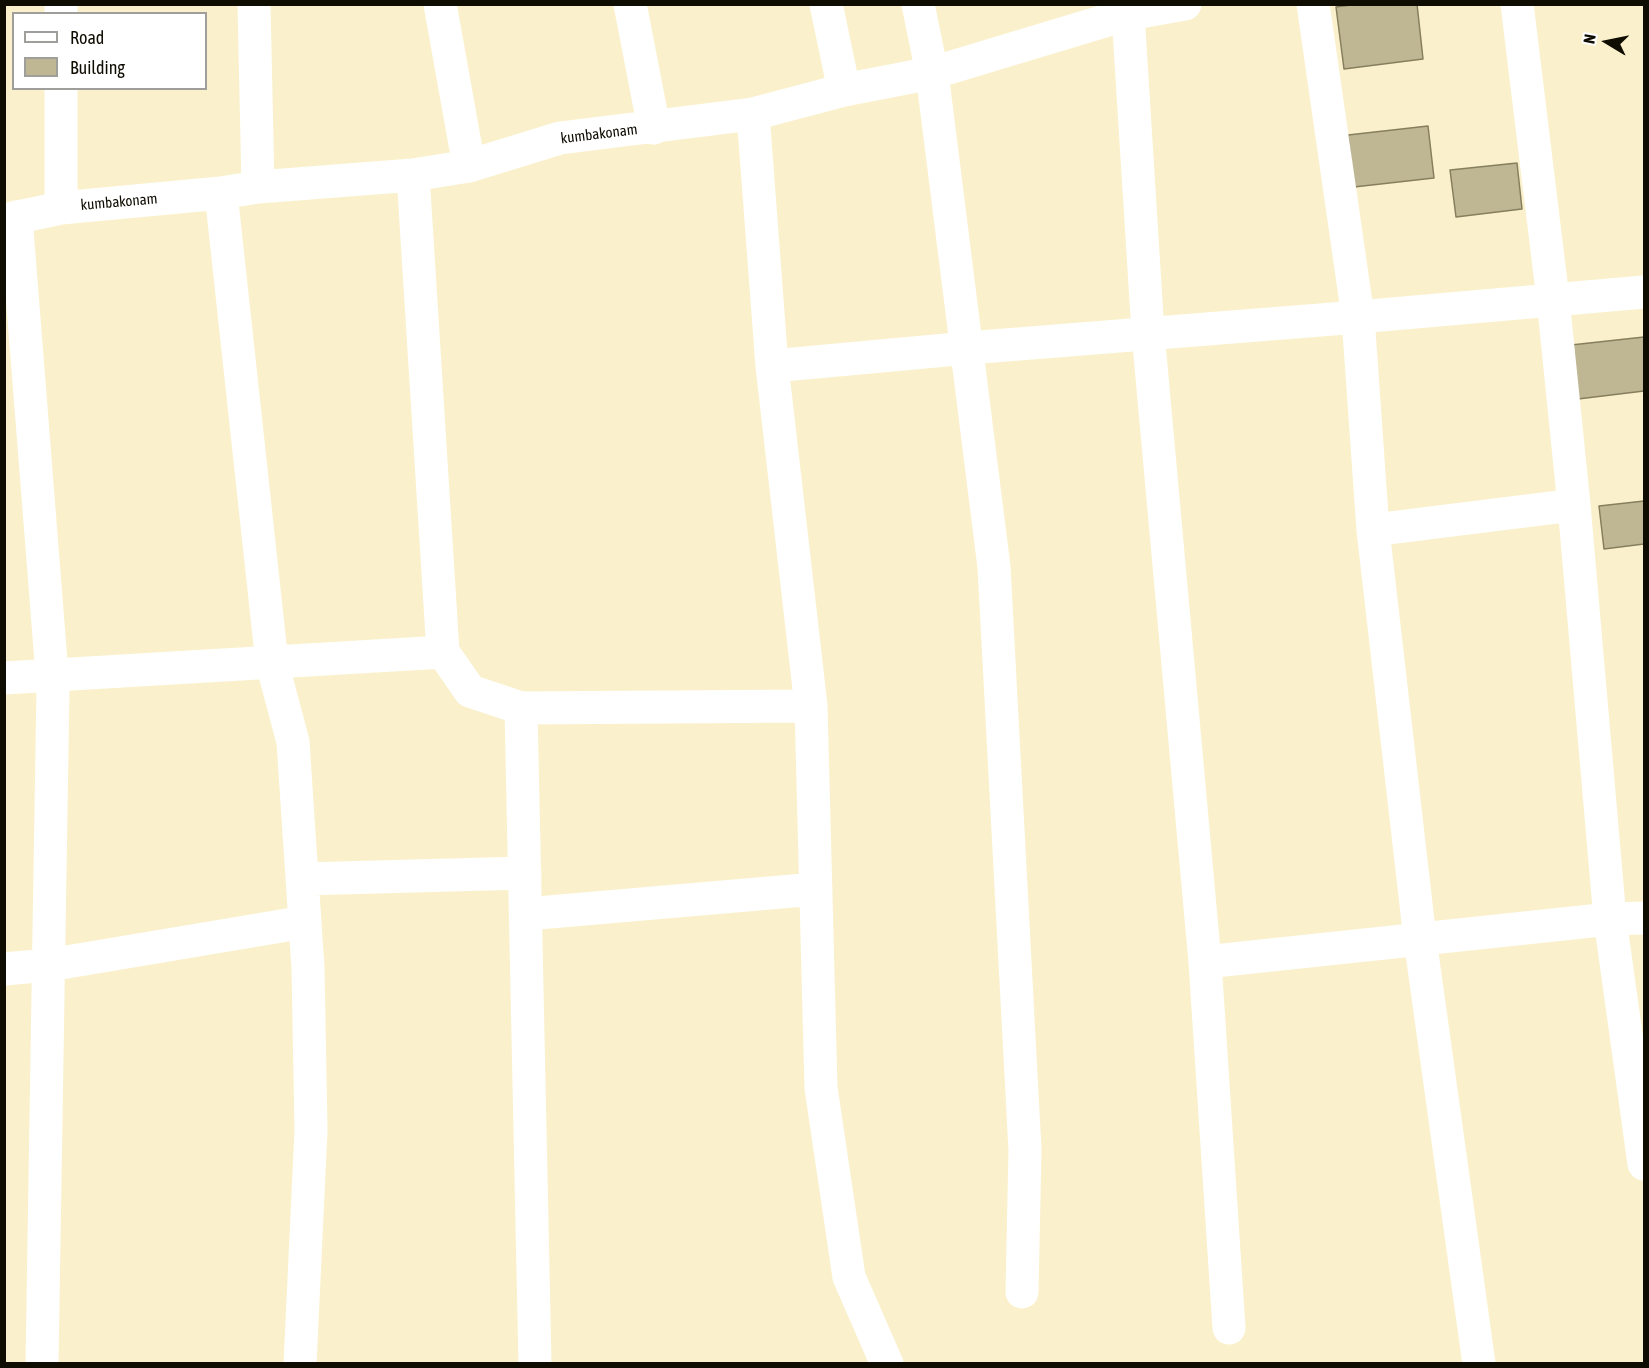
<!DOCTYPE html>
<html>
<head>
<meta charset="utf-8">
<style>
	body { margin:0 }
	#map { position:relative; width:1649px; height:1368px; overflow:hidden; background:#faf1cc; font-family:"Asap Condensed",sans-serif }
	canvas { display:block }
	.frame { position:absolute; inset:0; border:6px solid #0f0c02; pointer-events:none }
	.legend { position:absolute; left:12px; top:12px; width:195px; height:78px; box-sizing:border-box; background:#fff; border:2px solid #9f9e9a; margin:0; padding:8px 10px; list-style:none; font-size:18px; color:#0f0c02 }
	.legend li { display:flex; align-items:center; gap:12px; height:30px }
	.legend b { width:30px; border:2px solid #9f9e9a }
	.north { position:absolute; left:1577px; top:12px; width:60px; height:60px; -webkit-text-stroke:4px #fff; paint-order:stroke; rotate:280deg; font-size:16px; font-weight:700; line-height:24px; text-align:center; color:#0f0c02 }
	.north::after { content:''; display:block; margin:auto; width:21px; height:27px; background:#0f0c02; clip-path:polygon(50% 0,100% 100%,50% 72%,0 100%) }
</style>
</head>
<body>
<div id="map">
<canvas width="1649" height="1368"></canvas>
<div class="frame"></div>
<ul class="legend">
<li><b style="height:8px;background:#fff"></b>Road</li>
<li><b style="height:16px;background:#bfb794"></b>Building</li>
</ul>
<div class="north">N</div>
</div>
<script>
const ctx = document.querySelector('canvas').getContext('2d');
ctx.lineJoin = 'round';
function fill(path, color) { ctx.fillStyle = color; ctx.fill(path, 'evenodd'); }
const poly = rows => new Path2D(rows.map(r => 'M' + r).join(''));
function strokePath(path, color, width, dash) { ctx.strokeStyle = color; ctx.lineWidth = width; ctx.lineCap = dash ? 'butt' : 'round'; ctx.setLineDash(dash || []); ctx.stroke(path); }
function label(font, color, halo, rows, align = 'center') {
  ctx.font = font + ' "Asap Condensed",sans-serif'; ctx.lineWidth = 4.5; ctx.setLineDash([]); ctx.textBaseline = 'middle'; ctx.strokeStyle = halo; ctx.fillStyle = color; for (const [text, x, y, turn = 0] of rows) {
    ctx.save(); ctx.translate(x, y); ctx.rotate((+turn || 0) * Math.PI / 180); ctx.textAlign = isNaN(turn) ? turn : align; if (halo) ctx.strokeText(text, 0, 0); ctx.fillText(text, 0, 0); ctx.restore();
  }
}
const building = poly([
	[1358,4,1417,4,1423,59,1344,69,1336,7,1358,4],
	[1428,126,1434,178,1354,187,1348,135,1428,126],
	[1517,163,1522,209,1456,217,1450,170,1517,163],
	[1644,337,1644,391,1578,399,1571,345,1644,337],
	[1644,501,1644,544,1604,549,1599,506,1644,501]
]);
const minor = poly([
	[61,4,61,14],
	[254,4,258,187],
	[440,4,469,166],
	[630,4,654,128],
	[826,4,844,90],
	[918,4,932,73,994,567,1025,1150,1022,1292],
	[1126,4,1128,14,1148,333,1205,962,1229,1328],
	[1313,4,1358,317,1373,530,1420,939,1479,1364],
	[1517,4,1553,299,1574,505,1610,919,1644,1164],
	[61,88,61,208],
	[753,114,772,366,811,706,821,1088,849,1277,887,1364],
	[413,175,443,652,470,691,521,708,811,706],
	[221,193,272,663,293,742,308,968,311,1130,300,1364],
	[16,217,53,687,42,1364],
	[4,220,61,208,221,193,258,187,413,175,469,166,560,138,753,114,844,90,932,73,1128,14,1185,4],
	[772,366,968,348,1358,317,1644,292],
	[1373,530,1574,505],
	[4,678,443,652],
	[521,708,535,1364],
	[302,879,525,873],
	[526,914,816,889],
	[1205,962,1610,919,1644,918],
	[4,969,49,965,305,922]
]);
const streetNames = [
	["kumbakonam",599,134,-7],
	["kumbakonam",119,202,-5]
];
fill(building, '#bfb794');
strokePath(building, '#867e5d', 1.5);
strokePath(minor, '#fff', 33);
label('15px', '#0f0c02', '#fff', streetNames);
</script>
</body>
</html>
